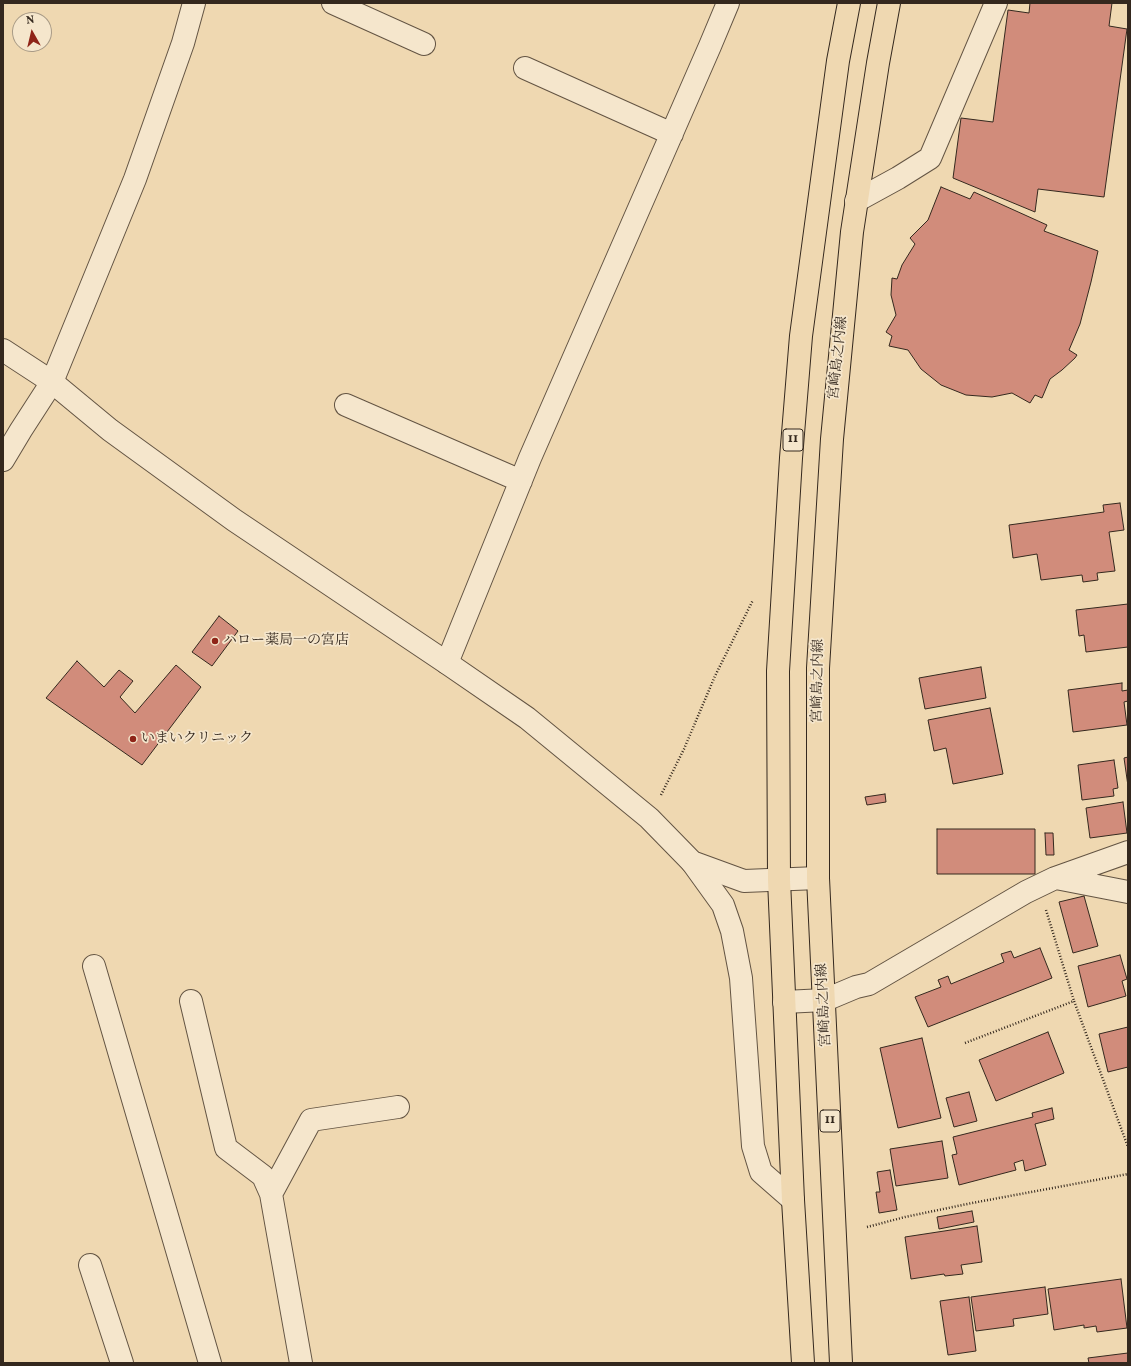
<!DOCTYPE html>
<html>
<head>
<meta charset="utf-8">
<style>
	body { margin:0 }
	#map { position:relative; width:1131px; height:1366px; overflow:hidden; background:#efd8b1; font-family:Vollkorn,serif }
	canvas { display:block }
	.frame { position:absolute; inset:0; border:4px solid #34281e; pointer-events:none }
	.north { position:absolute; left:12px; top:12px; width:40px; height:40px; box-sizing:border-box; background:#f5e6cc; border:1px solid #a89a86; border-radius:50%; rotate:352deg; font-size:11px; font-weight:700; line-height:16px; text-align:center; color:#34281e }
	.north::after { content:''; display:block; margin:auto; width:14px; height:18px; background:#8f2418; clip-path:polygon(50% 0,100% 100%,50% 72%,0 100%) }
</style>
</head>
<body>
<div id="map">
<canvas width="1131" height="1366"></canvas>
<div class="frame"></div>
<div class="north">N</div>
</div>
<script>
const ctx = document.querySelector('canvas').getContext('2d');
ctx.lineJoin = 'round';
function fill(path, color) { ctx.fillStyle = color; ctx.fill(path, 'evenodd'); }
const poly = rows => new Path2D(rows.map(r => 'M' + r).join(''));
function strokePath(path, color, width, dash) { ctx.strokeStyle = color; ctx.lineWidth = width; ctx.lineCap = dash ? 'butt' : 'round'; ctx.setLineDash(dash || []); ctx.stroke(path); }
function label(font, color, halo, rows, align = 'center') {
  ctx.font = font + ' Vollkorn,"Noto Serif JP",serif'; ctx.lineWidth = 3.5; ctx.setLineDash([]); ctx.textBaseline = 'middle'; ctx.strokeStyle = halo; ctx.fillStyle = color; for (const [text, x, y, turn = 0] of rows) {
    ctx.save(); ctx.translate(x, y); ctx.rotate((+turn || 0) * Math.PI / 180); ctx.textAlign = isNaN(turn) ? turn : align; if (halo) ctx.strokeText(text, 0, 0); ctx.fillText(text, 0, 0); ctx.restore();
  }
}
const building = poly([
	[1030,3,1112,3,1109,26,1127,29,1104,197,1038,189,1035,212,953,178,961,118,993,122,1008,10,1029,13,1030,3],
	[941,187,970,199,974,192,1047,225,1044,231,1098,251,1091,282,1080,324,1069,350,1077,355,1075,358,1062,370,1050,379,1042,398,1035,395,1030,403,1012,393,992,397,966,395,941,385,921,369,908,350,889,346,892,336,886,332,896,315,891,295,892,278,897,279,902,265,915,244,910,238,928,220,941,187],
	[1120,503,1124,530,1109,532,1115,571,1097,573,1098,580,1083,582,1082,575,1041,580,1037,554,1013,558,1009,525,1104,512,1103,505,1120,503],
	[1128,604,1128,647,1086,652,1084,635,1079,636,1076,610,1128,604],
	[219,616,238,631,212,666,192,652,219,616],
	[77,661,104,687,119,670,133,681,120,697,135,713,176,665,201,687,142,765,46,698,77,661],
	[981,667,986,698,925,709,919,678,981,667],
	[1122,683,1122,691,1128,690,1128,701,1124,702,1127,725,1073,732,1068,690,1122,683],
	[990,708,1003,774,953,784,946,748,934,751,928,720,990,708],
	[1128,757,1128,786,1124,758,1128,757],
	[1114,760,1118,788,1113,789,1114,796,1082,800,1078,765,1114,760],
	[885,794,886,802,867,805,865,797,885,794],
	[1123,802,1127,833,1090,838,1086,808,1123,802],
	[937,829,1035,829,1035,874,937,874,937,829],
	[1045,833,1053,833,1054,855,1046,855,1045,833],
	[1084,896,1098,946,1073,953,1059,902,1084,896],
	[1040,948,1052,978,928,1027,915,997,941,987,938,980,948,976,951,984,1004,962,1001,954,1011,951,1014,958,1040,948],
	[1120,955,1127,979,1122,981,1126,996,1088,1007,1078,966,1120,955],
	[1128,1027,1128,1067,1108,1072,1099,1034,1128,1027],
	[1048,1032,1064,1073,996,1101,979,1060,1048,1032],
	[922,1038,941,1118,898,1128,880,1048,922,1038],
	[969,1092,977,1121,954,1127,946,1098,969,1092],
	[1052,1108,1054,1119,1035,1124,1046,1165,1025,1171,1023,1160,1014,1163,1016,1170,959,1185,952,1155,957,1154,953,1137,1033,1117,1032,1113,1052,1108],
	[942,1141,948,1178,896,1186,890,1149,942,1141],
	[890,1170,897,1210,879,1213,876,1192,880,1192,877,1172,890,1170],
	[972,1211,974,1222,939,1229,937,1217,972,1211],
	[977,1226,982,1262,961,1265,963,1274,945,1276,944,1274,911,1279,905,1237,977,1226],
	[1121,1279,1127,1328,1097,1332,1096,1326,1084,1328,1084,1325,1054,1330,1048,1289,1121,1279],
	[1045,1287,1048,1314,1013,1319,1014,1326,976,1331,971,1297,1045,1287],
	[969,1297,976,1351,948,1355,940,1301,969,1297],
	[1128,1353,1128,1363,1089,1363,1088,1358,1128,1353]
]);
const path = poly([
	[661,795,684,749,715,676,753,600],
	[1046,910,1074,1001],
	[965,1043,1074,1001,1128,1147],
	[867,1227,905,1217,972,1203,1128,1174]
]);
const minor = poly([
	[333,3,424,44],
	[525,68,672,134],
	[856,201,898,178,930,158,996,3],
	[346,405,521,481],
	[3,460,21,430,52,382,135,179,183,43,194,3],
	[447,663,530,458,710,46,728,3],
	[692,862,723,905,732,931,741,978,753,1146,761,1172,793,1200],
	[1056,878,1128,892],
	[94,966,210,1363],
	[191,1001,226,1148,263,1176,271,1194,301,1363],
	[784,1002,825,1000,856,987,869,984,1026,892,1055,878,1128,852],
	[271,1194,311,1120,398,1107],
	[90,1265,122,1363]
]);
const tertiary = poly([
	[3,350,52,382,110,430,234,520,447,663,527,718,649,818,692,862,744,881,818,878]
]);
const primary = poly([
	[803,1363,793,1200,779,880,778,671,791,458,801,336,838,61,849,3],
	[841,1363,818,878,818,668,832,439,852,232,878,63,889,3]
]);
const markers = [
	[215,641,4,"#8f2418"],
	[133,739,4,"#8f2418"]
];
const shields = [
	[793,440,20],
	[830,1121,20]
];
const shieldNames = [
	["11",793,440],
	["11",830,1121]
];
const streetNames = [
	["宮崎島之内線",839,358,-84],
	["宮崎島之内線",819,681,-89],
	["宮崎島之内線",825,1005,-93]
];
const poiNames = [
	["ハロー薬局一の宮店",223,641],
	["いまいクリニック",141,739]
];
fill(building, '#d18c7b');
strokePath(building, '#34281e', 1);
strokePath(minor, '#635443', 24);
strokePath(tertiary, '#635443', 24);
strokePath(primary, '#34281e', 24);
strokePath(path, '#34281e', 2.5, [1, 2]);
strokePath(minor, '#f5e6cc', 22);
strokePath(tertiary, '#f5e6cc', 22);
strokePath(primary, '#efd8b1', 22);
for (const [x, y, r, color] of markers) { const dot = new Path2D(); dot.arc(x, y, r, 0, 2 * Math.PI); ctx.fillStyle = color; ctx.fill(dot); strokePath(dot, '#f5e6cc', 1.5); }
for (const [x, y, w] of shields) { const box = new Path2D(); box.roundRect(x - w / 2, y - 11, w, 22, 3); ctx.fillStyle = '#f5e6cc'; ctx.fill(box); strokePath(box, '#34281e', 1); }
label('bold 13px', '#34281e', null, shieldNames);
label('14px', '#34281e', '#f5e6cc', streetNames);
label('14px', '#34281e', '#f5e6cc', poiNames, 'left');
</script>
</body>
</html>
